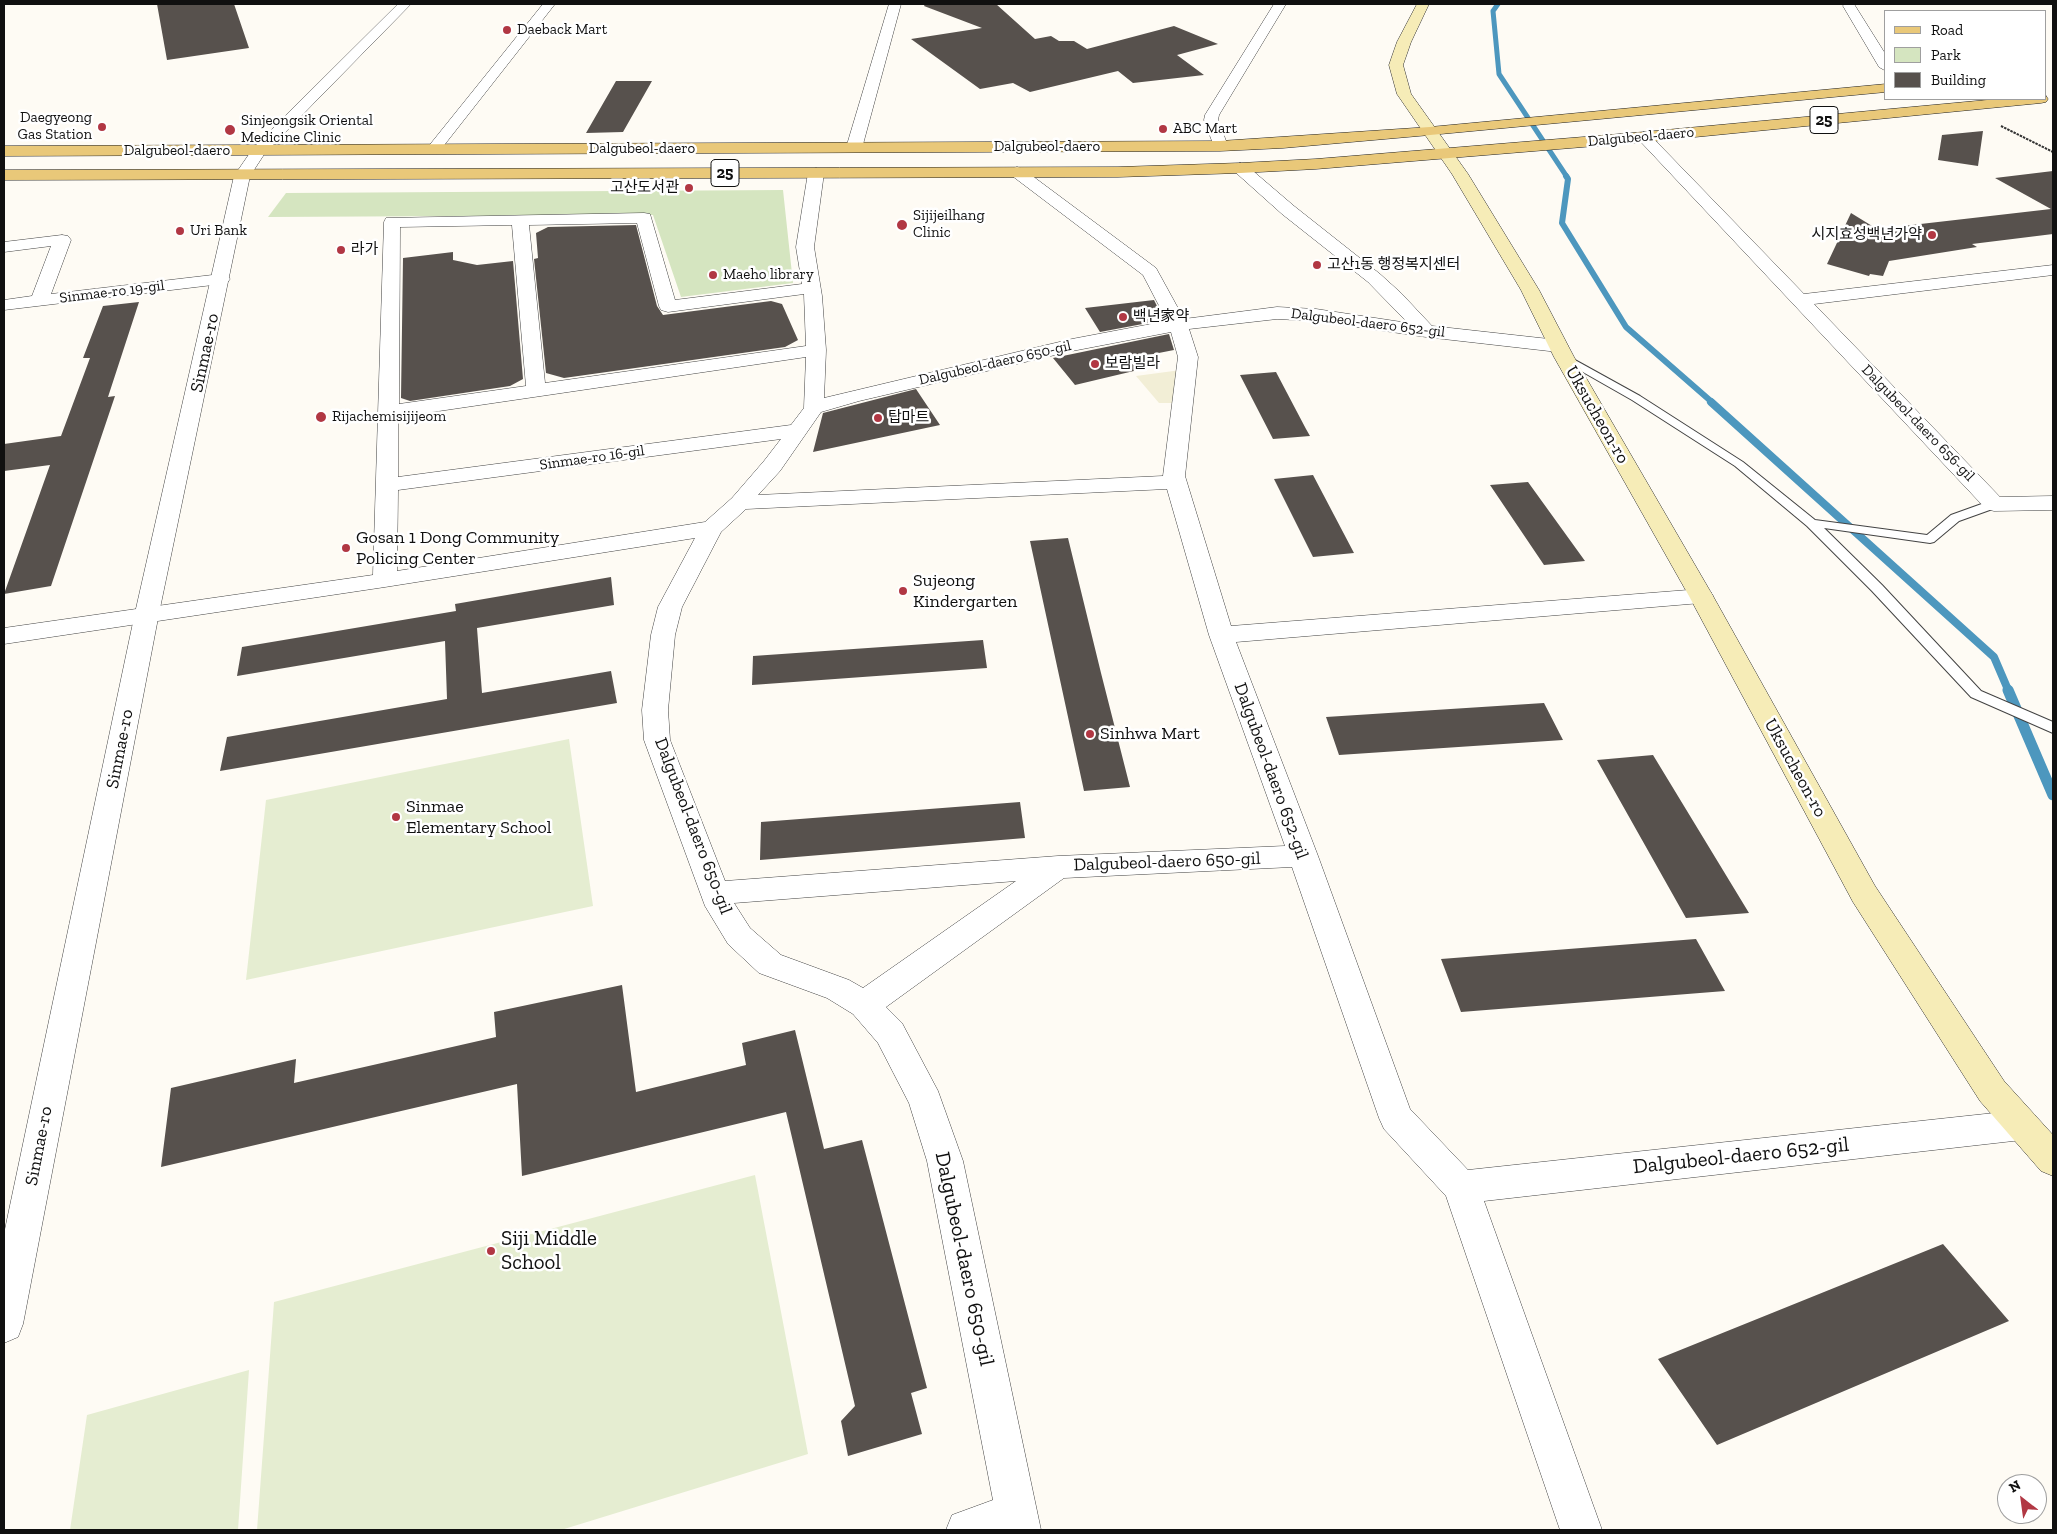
<!DOCTYPE html>
<html>
<head>
<meta charset="utf-8">
<style>
	body { margin:0 }
	#map { position:relative; width:2057px; height:1534px; overflow:hidden; background:#fefbf4; font-family:"Zilla Slab",serif }
	canvas { display:block }
	.frame { position:absolute; inset:0; border:5px solid #101010; pointer-events:none }
	.legend { position:absolute; left:1884px; top:10px; width:162px; height:90px; box-sizing:border-box; background:#fff; border:1px solid #9f9f9f; margin:0; padding:6px 9px; list-style:none; font-size:15px; color:#101010 }
	.legend li { display:flex; align-items:center; gap:10px; height:25px }
	.legend b { width:25px; border:1px solid #9f9f9f }
	.north { position:absolute; left:1997px; top:1474px; width:50px; height:50px; box-sizing:border-box; background:#fff; border:1px solid #9f9f9f; border-radius:50%; rotate:330deg; font-size:14px; font-weight:700; line-height:20px; text-align:center; color:#101010 }
	.north::after { content:''; display:block; margin:auto; width:18px; height:22px; background:#b13743; clip-path:polygon(50% 0,100% 100%,50% 72%,0 100%) }
</style>
</head>
<body>
<div id="map">
<canvas width="2057" height="1534"></canvas>
<div class="frame"></div>
<ul class="legend">
<li><b style="height:6px;background:#e9c879"></b>Road</li>
<li><b style="height:14px;background:#d5e5c0"></b>Park</li>
<li><b style="height:14px;background:#57514d"></b>Building</li>
</ul>
<div class="north">N</div>
</div>
<script>
const ctx = document.querySelector('canvas').getContext('2d');
ctx.lineJoin = 'round';
function fill(path, color) { ctx.fillStyle = color; ctx.fill(path, 'evenodd'); }
const poly = rows => new Path2D(rows.map(r => 'M' + r).join(''));
function strokePath(path, color, width, dash) { ctx.strokeStyle = color; ctx.lineWidth = width; ctx.lineCap = dash ? 'butt' : 'round'; ctx.setLineDash(dash || []); ctx.stroke(path); }
function label(font, color, halo, rows, align = 'center') {
  ctx.font = font + ' "Zilla Slab","Noto Sans KR",serif'; ctx.lineWidth = 5; ctx.setLineDash([]); ctx.textBaseline = 'middle'; ctx.strokeStyle = halo; ctx.fillStyle = color; for (const [text, x, y, turn = 0] of rows) {
    ctx.save(); ctx.translate(x, y); ctx.rotate((+turn || 0) * Math.PI / 180); ctx.textAlign = isNaN(turn) ? turn : align; if (halo) ctx.strokeText(text, 0, 0); ctx.fillText(text, 0, 0); ctx.restore();
  }
}
const farmland = poly([
	[1181,370,1177,403,1159,403,1136,376]
]);
const green = poly([
	[783,190,793,283,681,297,653,215,268,217,286,193]
]);
const pitch = poly([
	[569,739,593,906,246,980,266,800],
	[755,1175,808,1454,561,1530,257,1530,274,1302],
	[249,1370,238,1530,70,1530,87,1415]
]);
const streamFar3 = poly([
	[1498,4,1493,11,1499,74,1567,177]
]);
const streamFar2 = poly([
	[1566,176,1568,179,1562,223,1626,327,1713,403]
]);
const streamFar1 = poly([
	[1711,402,1994,657,2009,692]
]);
const stream = poly([
	[2008,690,2053,795]
]);
const building = poly([
	[157,4,234,4,249,48,167,60],
	[925,4,996,4,1035,39,1051,36,1059,41,1074,41,1087,49,1174,26,1218,44,1177,55,1204,75,1133,83,1118,71,1030,92,1013,83,980,89,911,39,982,28,924,6],
	[616,81,652,81,623,132,586,133],
	[1983,131,1978,166,1938,160,1942,135],
	[2053,171,2053,234,1972,244,1977,247,1889,261,1883,276,1870,274,1869,276,1827,264,1851,213,1877,229,2051,209,1995,178],
	[636,225,657,306,663,315,771,301,782,304,798,340,785,347,564,378,546,373,534,259,538,258,536,233,548,227],
	[453,252,453,260,477,265,513,261,523,379,510,386,410,401,401,398,403,258],
	[1154,300,1164,320,1100,332,1085,308],
	[139,302,108,397,115,396,51,586,4,594,50,465,4,471,4,444,61,436,90,358,83,358,103,306],
	[1169,334,1174,350,1128,359,1138,370,1075,385,1053,358],
	[1276,372,1306,429,1310,436,1273,439,1240,375],
	[916,389,940,425,813,452,823,413],
	[1313,475,1354,553,1313,557,1274,479],
	[1528,482,1585,561,1544,565,1490,485],
	[1068,538,1101,673,1130,787,1084,791,1030,541],
	[611,577,614,605,477,628,482,693,611,671,617,703,220,771,227,737,447,699,445,641,237,676,242,647,456,611,455,604],
	[983,640,987,668,752,685,753,656],
	[1544,703,1563,740,1339,755,1326,717],
	[1653,755,1749,913,1686,918,1597,760],
	[1020,802,1025,838,760,860,761,822],
	[1696,939,1725,991,1461,1012,1441,959],
	[622,985,636,1092,746,1065,742,1043,795,1030,824,1149,862,1140,927,1388,911,1393,922,1434,848,1456,841,1421,855,1406,786,1112,522,1176,517,1084,161,1167,171,1088,296,1059,294,1083,496,1037,494,1012],
	[1943,1244,2009,1321,1717,1445,1658,1359]
]);
const path = poly([
	[2001,126,2053,152]
]);
const service = poly([
	[1564,354,1640,396,1743,462,1815,520,1927,535,1951,515,1990,501,1998,501,2000,504,1998,507,1959,521,1934,542,1930,543,1824,528,1882,585,1981,691,2053,722,2053,733,1971,697,1872,591,1807,526,1735,466,1632,400,1560,359,1559,357,1564,354]
]);
const minor = poly([
	[543,4,555,4,438,153,428,153,425,150,428,147,543,4],
	[889,4,901,4,862,148,859,151,849,151,846,148,889,4],
	[1274,4,1286,4,1219,115,1218,120,1228,146,1225,149,1215,149,1204,120,1205,115,1274,4],
	[1844,4,1854,4,1886,55,1886,71,1879,67,1843,6,1844,4],
	[1644,132,1649,134,1804,294,2053,265,2053,275,1814,304,2000,497,2053,496,2053,510,1994,511,1986,509,1639,140,1636,137,1639,134,1644,132],
	[1240,163,1246,165,1294,206,1380,274,1401,293,1432,326,1558,340,1565,342,1568,346,1565,350,1558,352,1426,337,1316,321,1277,319,1189,329,1198,357,1185,476,1231,626,1701,589,1710,591,1713,596,1710,601,1701,603,1236,642,1318,856,1410,1109,1468,1170,2022,1110,2034,1114,2039,1125,2034,1136,2022,1140,1484,1201,1602,1530,1560,1530,1446,1196,1384,1129,1379,1118,1292,867,1064,878,886,1007,902,1023,938,1091,963,1161,1041,1530,946,1530,952,1515,993,1500,927,1161,909,1103,878,1043,853,1014,827,998,759,973,728,944,705,906,644,740,642,710,651,635,658,607,695,538,385,587,4,644,4,628,373,575,384,222,386,218,644,213,650,214,675,300,802,284,796,247,808,173,810,170,816,168,822,170,824,173,814,247,822,296,826,350,824,398,1072,339,1167,321,1143,275,1011,175,1009,172,1011,169,1017,167,1023,169,1156,268,1184,319,1277,307,1316,309,1408,323,1368,282,1282,214,1234,171,1232,168,1234,165,1240,163],
	[637,223,659,306,661,310,668,312,804,294,806,346,545,383,529,225,637,223],
	[512,225,526,386,399,404,400,227,512,225],
	[1171,332,1178,357,1163,476,758,495,780,471,821,412,859,401,1072,351,1171,332],
	[806,357,804,408,791,425,398,477,398,417,806,357],
	[781,439,764,461,732,498,705,522,397,571,398,490,781,439],
	[1167,489,1209,635,1285,846,1058,856,725,881,670,740,668,710,675,635,682,607,721,532,746,509,1167,489],
	[1016,881,863,988,849,980,781,955,750,928,734,903,1016,881],
	[62,235,68,236,71,240,51,294,221,274,227,275,230,279,227,283,221,284,4,310,4,300,32,296,51,246,4,252,4,242,62,235]
]);
const tertiary = poly([
	[398,4,411,4,265,153,250,176,159,613,23,1324,18,1337,4,1343,4,1234,135,613,234,176,254,147,398,4]
]);
const secondary = poly([
	[1417,4,1429,4,1411,42,1403,65,1411,94,1468,174,1539,290,1574,357,1713,596,1875,886,2004,1081,2053,1135,2053,1176,2041,1171,1980,1101,1853,902,1689,596,1554,357,1521,290,1452,174,1397,94,1389,65,1397,42,1417,4]
]);
const primary = poly([
	[1886,84,1886,92,1430,135,1283,148,1220,151,4,156,4,146,1220,141,1430,127,1886,84],
	[2046,96,2048,99,2046,102,2041,103,1644,142,1316,169,1240,173,1118,177,4,180,4,170,1118,167,1240,163,1316,159,1644,132,1998,99,2046,99,2046,96]
]);
const markers = [
	[507,30,5,"#b13743"],
	[102,127,5,"#b13743"],
	[1163,129,5,"#b13743"],
	[230,130,6,"#b13743"],
	[689,188,5,"#b13743"],
	[902,225,6,"#b13743"],
	[180,231,5,"#b13743"],
	[1932,235,5,"#b13743"],
	[341,250,5,"#b13743"],
	[1317,265,5,"#b13743"],
	[713,275,5,"#b13743"],
	[1123,317,5,"#b13743"],
	[1095,364,5,"#b13743"],
	[321,417,6,"#b13743"],
	[878,418,5,"#b13743"],
	[346,548,5,"#b13743"],
	[903,591,5,"#b13743"],
	[1090,734,5,"#b13743"],
	[396,817,5,"#b13743"],
	[491,1251,5,"#b13743"]
];
const farPoinames = [
	["Daeback Mart",517,30],
	["Daegyeong",92,118,"right"],
	["Gas Station",92,135,"right"],
	["Sinjeongsik Oriental",241,121],
	["Medicine Clinic",241,138],
	["ABC Mart",1173,129],
	["고산도서관",679,188,"right"],
	["Sijijeilhang",913,216],
	["Clinic",913,233],
	["Uri Bank",190,231],
	["시지효성백년가약",1922,235,"right"],
	["라가",351,250],
	["고산1동 행정복지센터",1327,265],
	["Maeho library",723,275],
	["백년家약",1133,317],
	["보람빌라",1105,364],
	["Rijachemisijijeom",332,417],
	["탑마트",888,418]
];
const farStreetnames = [
	["Dalgubeol-daero",1641,137,-5],
	["Dalgubeol-daero",1047,147],
	["Dalgubeol-daero",642,149],
	["Dalgubeol-daero",177,151],
	["Sinmae-ro 19-gil",112,292,-7],
	["Dalgubeol-daero 652-gil",1368,323,7],
	["Dalgubeol-daero 650-gil",995,363,-13],
	["Dalgubeol-daero 656-gil",1918,423,46],
	["Sinmae-ro 16-gil",592,458,-8]
];
const shields = [
	[1824,120,28],
	[725,173,28]
];
const shieldNames = [
	["25",1824,120],
	["25",725,173]
];
const streetNames = [
	["Sinmae-ro",205,353,-78],
	["Uksucheon-ro",1597,415,60],
	["Sinmae-ro",120,749,-79],
	["Uksucheon-ro",1795,768,61],
	["Dalgubeol-daero 652-gil",1271,771,70],
	["Dalgubeol-daero 650-gil",693,826,69],
	["Dalgubeol-daero 650-gil",1167,862,-2],
	["Sinmae-ro",39,1146,-79]
];
const poiNames = [
	["Gosan 1 Dong Community",356,538],
	["Policing Center",356,559],
	["Sujeong",913,581],
	["Kindergarten",913,602],
	["Sinhwa Mart",1100,734],
	["Sinmae",406,807],
	["Elementary School",406,828]
];
const nearStreetnames = [
	["Dalgubeol-daero 652-gil",1741,1156,-6],
	["Dalgubeol-daero 650-gil",964,1259,78]
];
const nearPoinames = [
	["Siji Middle",501,1239],
	["School",501,1263]
];
fill(farmland, '#f2eed6');
fill(green, '#d5e5c0');
fill(pitch, '#e5edd1');
strokePath(streamFar3, '#4d97be', 5);
strokePath(streamFar2, '#4d97be', 6);
strokePath(streamFar1, '#4d97be', 8);
strokePath(stream, '#4d97be', 11);
fill(building, '#57514d');
strokePath(service, '#434343', 2);
strokePath(minor, '#434343', 1);
strokePath(tertiary, '#434343', 1);
strokePath(secondary, '#323232', 1);
strokePath(primary, '#212121', 1);
strokePath(path, '#323232', 2, [2.5, 1]);
fill(service, '#fff');
fill(minor, '#fff');
fill(tertiary, '#fff');
fill(secondary, '#f6ecb7');
fill(primary, '#e9c879');
for (const [x, y, r, color] of markers) { const dot = new Path2D(); dot.arc(x, y, r, 0, 2 * Math.PI); ctx.fillStyle = color; ctx.fill(dot); strokePath(dot, '#fff', 2); }
label('15px', '#101010', '#fff', farPoinames, 'left');
label('15px', '#101010', '#fff', farStreetnames);
for (const [x, y, w] of shields) { const box = new Path2D(); box.roundRect(x - w / 2, y - 13.5, w, 27, 4); ctx.fillStyle = '#fff'; ctx.fill(box); strokePath(box, '#101010', 1); }
label('bold 16px', '#101010', null, shieldNames);
label('18px', '#101010', '#fff', streetNames);
label('18px', '#101010', '#fff', poiNames, 'left');
label('21px', '#101010', '#fff', nearStreetnames);
label('21px', '#101010', '#fff', nearPoinames, 'left');
</script>
</body>
</html>
